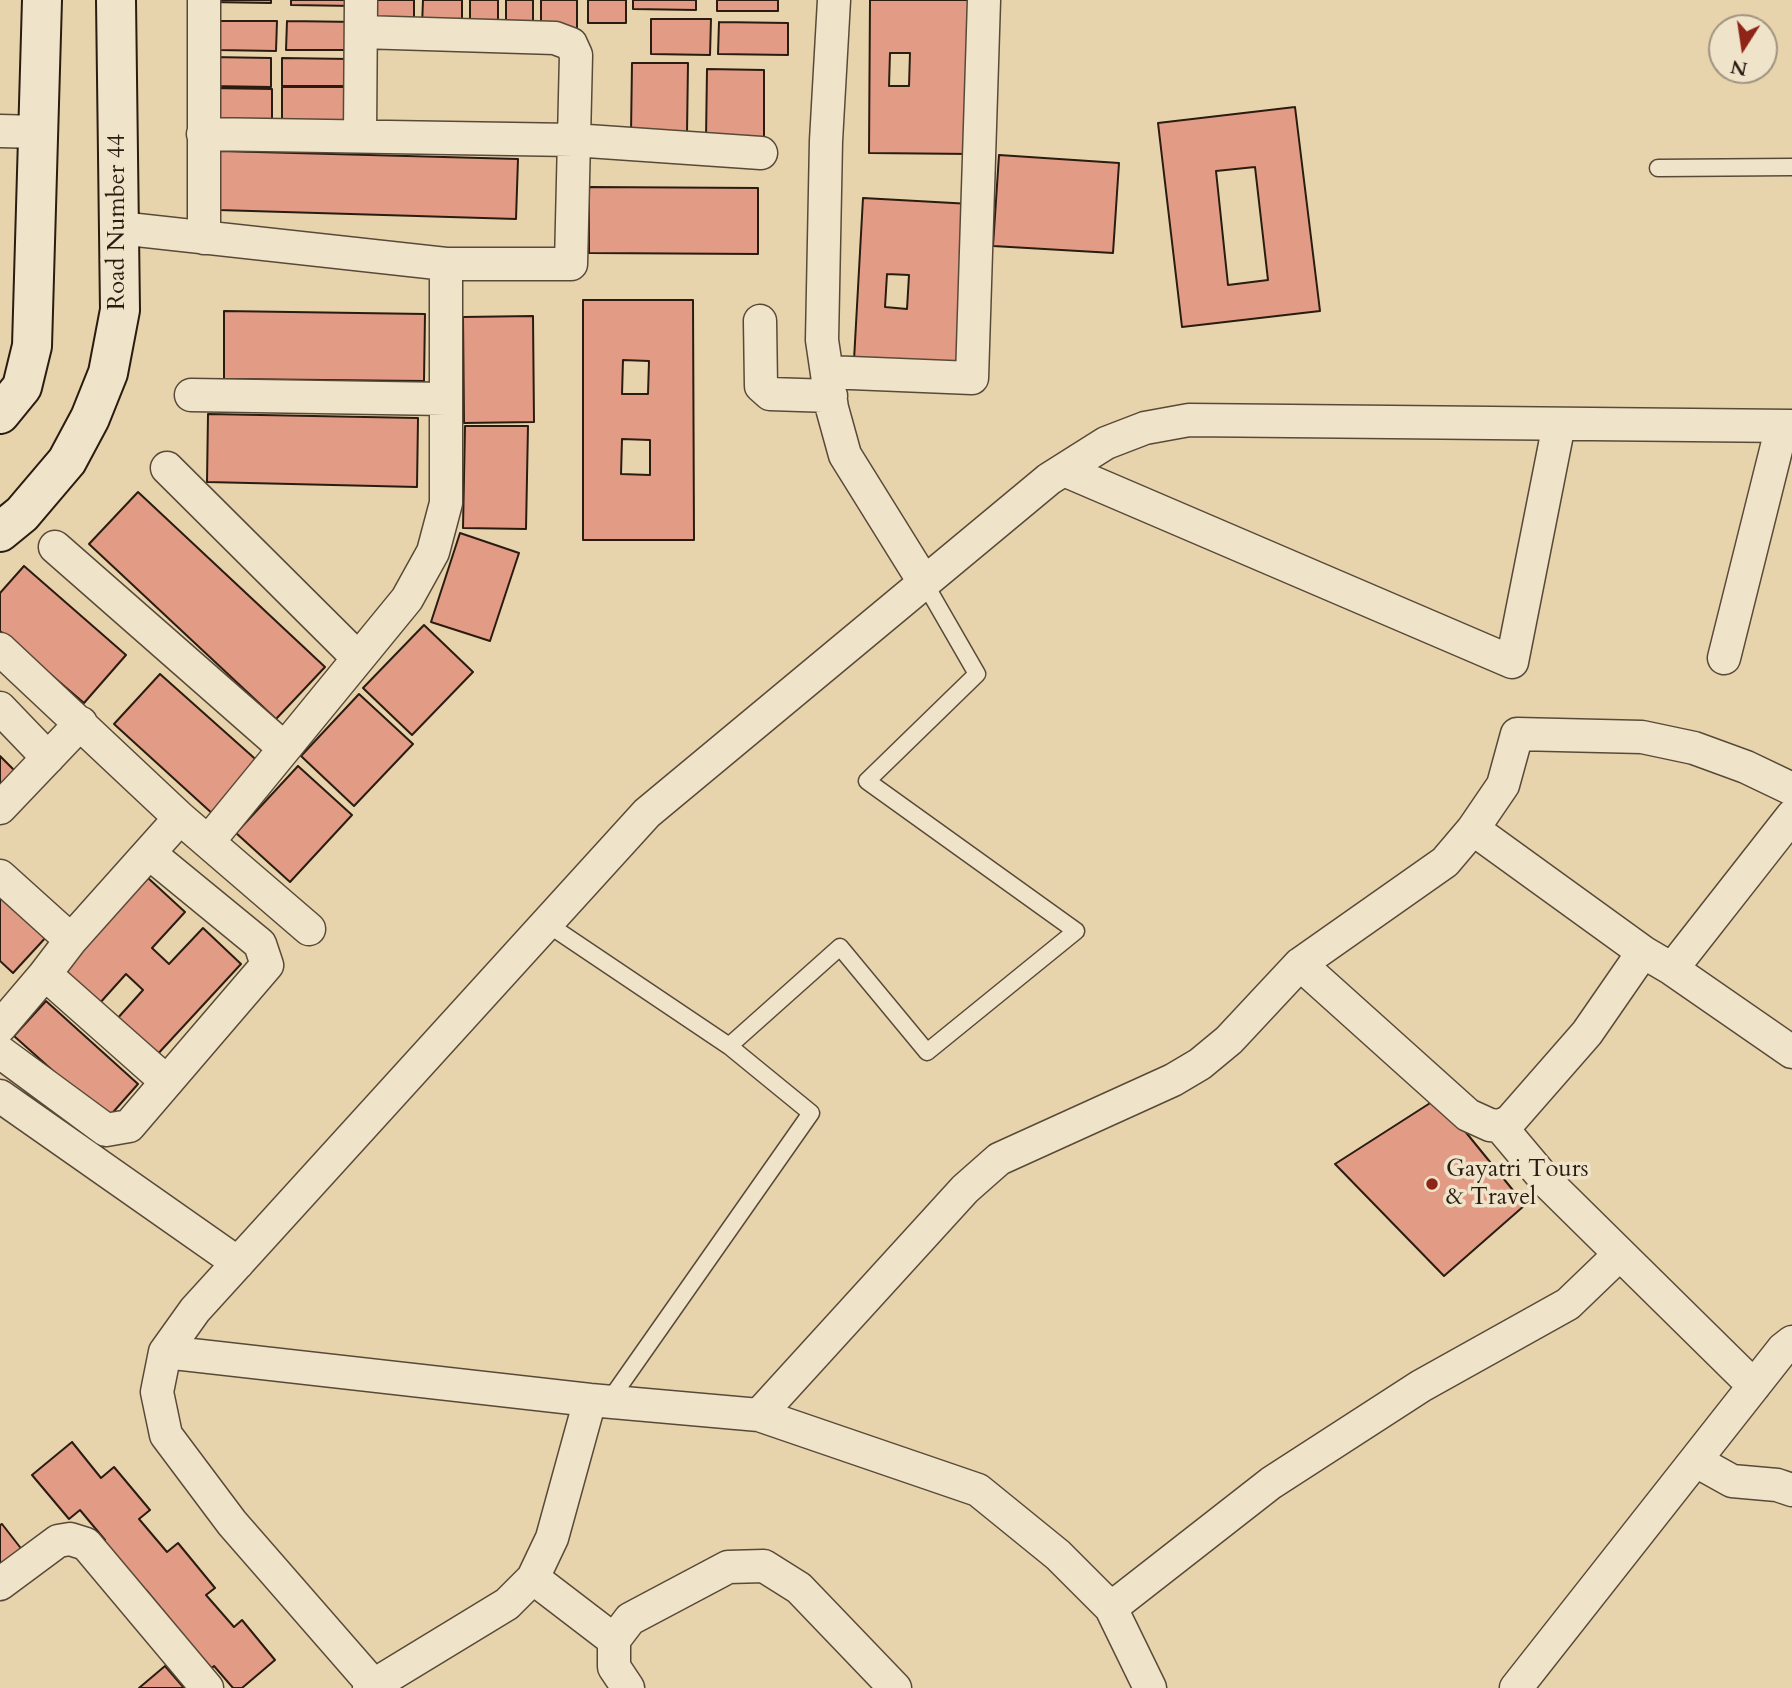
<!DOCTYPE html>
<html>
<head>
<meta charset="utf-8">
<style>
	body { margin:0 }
	#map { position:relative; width:1792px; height:1688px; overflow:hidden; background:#e7d4ad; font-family:Cardo,serif }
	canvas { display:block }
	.north { position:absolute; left:1708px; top:14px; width:70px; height:70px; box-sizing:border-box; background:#efe3ca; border:2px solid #a09380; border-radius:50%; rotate:192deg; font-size:19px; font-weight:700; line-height:28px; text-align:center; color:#2a1c11 }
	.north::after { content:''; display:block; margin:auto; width:24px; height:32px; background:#8f2418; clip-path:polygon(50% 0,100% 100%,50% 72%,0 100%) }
</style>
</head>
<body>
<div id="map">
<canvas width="1792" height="1688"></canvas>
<div class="north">N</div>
</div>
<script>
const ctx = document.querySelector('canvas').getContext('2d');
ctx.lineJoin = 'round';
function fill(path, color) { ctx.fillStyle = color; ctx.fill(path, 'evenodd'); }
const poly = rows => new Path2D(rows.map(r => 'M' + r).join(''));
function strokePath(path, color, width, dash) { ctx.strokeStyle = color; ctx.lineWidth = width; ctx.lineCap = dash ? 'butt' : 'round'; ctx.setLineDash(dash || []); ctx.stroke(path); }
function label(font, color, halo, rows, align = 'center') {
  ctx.font = font + ' Cardo,serif'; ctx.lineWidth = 7; ctx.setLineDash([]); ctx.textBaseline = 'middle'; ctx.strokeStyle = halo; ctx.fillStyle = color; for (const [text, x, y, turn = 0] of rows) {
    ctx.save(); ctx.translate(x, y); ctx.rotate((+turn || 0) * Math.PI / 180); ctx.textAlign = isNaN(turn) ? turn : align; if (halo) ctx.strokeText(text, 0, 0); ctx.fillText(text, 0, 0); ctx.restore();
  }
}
const building = poly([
	[209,0,271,0,271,3,209,2,209,0],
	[291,0,356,0,355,6,291,5,291,0],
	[374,0,414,0,414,30,374,29,374,0],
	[423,0,462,0,462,26,422,26,423,0],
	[470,0,498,0,498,21,470,21,470,0],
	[506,0,533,0,533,22,506,21,506,0],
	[541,0,577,0,577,29,541,29,541,0],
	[588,0,626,0,626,23,588,23,588,0],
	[633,0,696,0,696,10,633,9,633,0],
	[717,0,778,0,778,11,717,11,717,0],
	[870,0,973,0,972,154,869,153,870,0],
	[890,53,910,53,909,86,889,86,890,53],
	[651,19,711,19,710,55,651,54,651,19],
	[217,21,277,21,276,51,217,50,217,21],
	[287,21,357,22,356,50,286,50,287,21],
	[719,22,788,23,788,55,718,54,719,22],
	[211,57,271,58,271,87,211,86,211,57],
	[282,58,350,59,350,86,282,86,282,58],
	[632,63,688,63,687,134,631,133,632,63],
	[707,69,764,70,764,140,706,139,707,69],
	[282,87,350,87,349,123,282,123,282,87],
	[210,88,272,89,272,126,210,125,210,88],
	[1295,107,1320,311,1182,327,1158,123,1295,107],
	[1255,167,1268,280,1228,285,1216,171,1255,167],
	[220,151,518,159,516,219,218,210,220,151],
	[999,155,1119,163,1113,253,993,246,999,155],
	[589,187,758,188,758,254,589,253,589,187],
	[863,198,971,204,963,367,854,360,863,198],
	[887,274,909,275,907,309,885,307,887,274],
	[583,300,693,300,694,540,583,540,583,300],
	[623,360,649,361,648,394,622,394,623,360],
	[622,439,650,440,650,475,621,474,622,439],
	[224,311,425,314,424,381,224,379,224,311],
	[533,316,534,422,464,423,463,317,533,316],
	[208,414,418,418,417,487,207,482,208,414],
	[465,426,528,426,526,529,463,528,465,426],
	[138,492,325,667,276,719,89,544,138,492],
	[460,533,519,553,490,641,431,622,460,533],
	[24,566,126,655,84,703,0,631,0,593,24,566],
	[424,625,473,672,412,735,363,688,424,625],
	[160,674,262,765,215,816,114,724,160,674],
	[359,694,413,744,354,806,301,756,359,694],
	[0,756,18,774,0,791,0,756],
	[298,766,352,815,290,882,236,833,298,766],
	[148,878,185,912,152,948,169,964,203,928,241,964,155,1057,116,1020,143,990,126,974,99,1004,62,971,148,878],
	[0,892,48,935,13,973,0,961,0,892],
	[46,1001,138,1084,107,1119,14,1036,46,1001],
	[1438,1098,1525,1205,1444,1276,1335,1164,1438,1098],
	[72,1442,101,1478,114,1467,150,1510,139,1519,167,1552,178,1543,215,1588,206,1595,234,1627,242,1620,275,1660,242,1688,233,1688,214,1666,202,1677,158,1625,168,1617,146,1590,136,1598,94,1549,105,1540,80,1510,69,1519,32,1475,72,1442],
	[2,1524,30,1560,0,1583,0,1525,2,1524],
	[165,1666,184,1688,139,1688,165,1666]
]);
const lane = poly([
	[1658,168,1792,167],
	[546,923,729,1046,811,1113,609,1401],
	[729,1046,840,947,927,1052,1076,931,867,781,977,674,924,582]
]);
const street = poly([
	[204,0,204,238],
	[834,0,826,141,822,340,832,408,845,455,924,582],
	[0,131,38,132],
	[203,134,573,140,761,153],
	[360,136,361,0],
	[119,228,446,264,571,264,576,55,571,44,555,38,361,32],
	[760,321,761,386,770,394,831,396],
	[827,372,972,378,984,0],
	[191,395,446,399],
	[167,468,357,657],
	[1064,470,1512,662,1559,424],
	[55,547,284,748],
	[0,649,180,818,309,929],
	[1724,658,1782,426],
	[0,708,48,758],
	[0,808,81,723],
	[1473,829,1643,952,1672,969,1792,1052],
	[208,842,407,599,433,552,446,503,446,264],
	[0,876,71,940,180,818],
	[71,940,45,974,167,1082],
	[1300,964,1468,1115,1490,1125,1500,1126,1510,1121,1587,1033,1643,952],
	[1672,969,1792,816],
	[0,1027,45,974],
	[0,1052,106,1130,129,1126,267,965,260,944,149,853],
	[0,1096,238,1263],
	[1500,1126,1548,1183,1754,1386],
	[165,1352,590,1400,759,1415,978,1490,1058,1555,1111,1608,1150,1688],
	[759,1415,965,1189,999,1159,1173,1080,1200,1064,1229,1040,1300,964,1445,862,1473,829,1503,785,1517,734,1642,737,1694,748,1746,767,1792,789],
	[1696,1461,1732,1481,1777,1485,1792,1490],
	[533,1578,614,1640],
	[0,1584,58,1541,70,1539,86,1544,207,1688],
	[1111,1608,1271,1483,1421,1386,1568,1304,1620,1254],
	[369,1688,507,1604,533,1578,552,1538,590,1400],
	[376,1688,232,1523,166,1435,157,1392,165,1352,195,1310,647,813,1049,479,1106,443,1145,428,1189,420,1792,426],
	[628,1688,614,1667,614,1640,630,1619,728,1567,764,1566,799,1588,895,1688],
	[1516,1688,1783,1349,1792,1342]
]);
const secondary = poly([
	[0,414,22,387,32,346,42,0],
	[0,532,22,514,67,461,90,418,108,373,120,310,116,0]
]);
const markers = [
	[1432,1184,7,"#8f2418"]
];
const streetNames = [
	["Road Number 44",118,222,-90]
];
const poiNames = [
	["Gayatri Tours",1446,1170],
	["& Travel",1446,1198]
];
fill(building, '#e29b85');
strokePath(building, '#2a1c11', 2);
strokePath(lane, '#594a38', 19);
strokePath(street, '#594a38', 35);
strokePath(secondary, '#2a1c11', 42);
strokePath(lane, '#efe3ca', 16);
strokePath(street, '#efe3ca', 32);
strokePath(secondary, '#efe3ca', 38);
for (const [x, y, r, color] of markers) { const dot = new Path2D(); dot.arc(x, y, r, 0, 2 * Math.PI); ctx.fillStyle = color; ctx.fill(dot); strokePath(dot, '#efe3ca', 2.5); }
label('24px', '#2a1c11', '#efe3ca', streetNames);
label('24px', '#2a1c11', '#efe3ca', poiNames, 'left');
</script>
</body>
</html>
